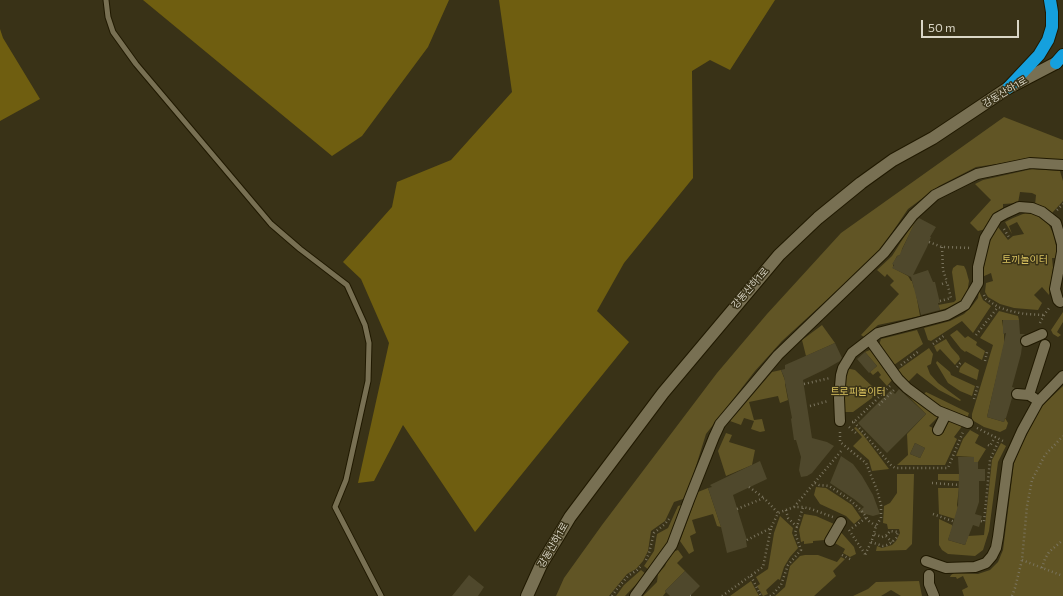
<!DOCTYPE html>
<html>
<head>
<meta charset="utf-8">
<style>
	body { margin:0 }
	#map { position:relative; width:1063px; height:596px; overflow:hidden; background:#393217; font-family:Commissioner,sans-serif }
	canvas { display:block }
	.scale { position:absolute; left:921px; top:20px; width:98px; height:18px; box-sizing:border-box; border:2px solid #dad6c6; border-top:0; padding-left:5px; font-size:12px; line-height:14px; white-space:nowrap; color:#dad6c6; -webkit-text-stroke:3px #393217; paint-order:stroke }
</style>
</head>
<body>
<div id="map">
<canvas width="1063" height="596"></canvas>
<div class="scale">50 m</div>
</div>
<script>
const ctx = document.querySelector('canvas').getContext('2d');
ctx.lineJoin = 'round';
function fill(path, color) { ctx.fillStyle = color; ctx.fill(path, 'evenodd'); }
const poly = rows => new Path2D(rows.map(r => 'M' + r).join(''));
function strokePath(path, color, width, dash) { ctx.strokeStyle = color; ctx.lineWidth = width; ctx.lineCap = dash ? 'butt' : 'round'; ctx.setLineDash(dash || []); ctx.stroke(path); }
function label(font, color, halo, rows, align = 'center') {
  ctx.font = font + ' Commissioner,"Noto Sans KR",sans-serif'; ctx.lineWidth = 3; ctx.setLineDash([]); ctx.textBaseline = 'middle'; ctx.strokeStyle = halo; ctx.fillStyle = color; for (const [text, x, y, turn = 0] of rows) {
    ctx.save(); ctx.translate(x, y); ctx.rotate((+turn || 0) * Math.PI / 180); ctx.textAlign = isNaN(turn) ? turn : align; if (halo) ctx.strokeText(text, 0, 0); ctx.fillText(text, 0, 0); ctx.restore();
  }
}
const green = poly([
	[1004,117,1063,140,1063,161,1038,158,976,167,939,186,908,209,878,253,782,341,755,371,706,434,686,498,674,502,665,521,651,531,648,551,643,561,636,569,627,574,609,596,556,596,564,578,602,525,717,373,767,314,841,233],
	[1032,169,1060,171,1063,181,1063,201,1052,213,1044,207,1035,205,1036,195,1032,193,1020,192,1018,203,1003,204,1003,208,1001,212,992,215,992,222,986,229,978,231,970,223,991,200,975,184,983,180],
	[1028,212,1043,217,1048,223,1054,235,1057,251,1056,258,1052,258,1053,268,1049,295,1042,287,1034,295,1042,303,1038,310,1014,308,1000,304,988,297,985,292,986,283,993,281,991,273,982,277,987,250,992,236,998,227,1008,240,1013,236,1024,234,1017,222,1009,226,1012,234,1005,222,1013,218],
	[918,217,902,249,901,255,897,256,893,264,893,268,908,276,911,281,912,281,914,288,915,288,920,316,878,325,864,337,861,335,899,294,890,285,894,281,887,274,885,277,877,270,892,256,911,226],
	[957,265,964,266,966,270,969,281,967,294,962,301,952,307,940,310,938,305,954,302,956,300,952,272,953,268],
	[979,291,983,300,991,306,973,333,962,321,931,341,928,340,924,328,950,321,964,314,972,306,978,298],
	[999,311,1018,316,1019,320,1002,320,1004,334,1004,345,987,417,1004,422,1005,418,1008,423,1006,429,1000,432,984,427,972,420,972,414,993,345,980,338],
	[1063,312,1063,322,1057,332,1061,335,1058,337,1053,334,1051,330],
	[822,325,835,343,806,356,802,340],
	[917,330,923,344,894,365,879,345,881,339],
	[957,330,965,338,968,336,977,342,976,345,985,351,982,360,966,351,965,352,961,349,950,335],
	[946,339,951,347,959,356,960,359,955,365,940,349,937,352,934,346],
	[929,348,933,354,931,364,927,366,930,374,938,383,961,400,960,401,939,390,917,373,908,382,898,370],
	[870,350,892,380,887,386,879,377,881,375,878,371,873,375,870,372,877,366,865,352],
	[937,361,950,372,951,375,975,386,972,396,960,391,948,383,936,363],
	[965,362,979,370,977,380,959,372,960,368],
	[846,368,855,370,874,388,874,391,872,398,853,412,845,412,842,407],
	[781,370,786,383,785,384,788,400,780,403,778,396,749,402,754,420,762,419,765,431,760,432,751,429,754,421,744,418,741,425,730,421,772,372],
	[1063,386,1063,596,964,596,962,590,968,587,963,576,957,579,956,577,950,577,951,575,954,573,978,574,990,570,998,562,1003,550,1014,463,1019,450,1041,407],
	[926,392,969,413,967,419,945,411,923,395],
	[906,394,910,394,923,406,939,414,937,418,929,426,943,433,950,419,963,425,954,437,957,439,945,465,897,465,908,455,907,434,926,414],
	[915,443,925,448,920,458,910,454],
	[856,427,864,436,889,469,872,471,869,460,853,446,862,437,854,428],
	[970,430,979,435,975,443,986,449,978,462,974,462,974,457,956,456,963,439],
	[726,433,732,435,729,442,755,450,752,465,726,476,718,451],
	[1001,443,1006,446,998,462,989,531,983,550,975,556,948,554,942,550,939,545,939,519,952,525,952,529,948,540,965,545,968,536,984,535,992,460],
	[897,474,914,474,912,544,906,550,876,551,877,546,882,548,892,545,896,541,900,533,899,529,888,529,887,524,883,523,884,506,890,503,897,493],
	[938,474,959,474,959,481,938,480],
	[816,487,826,488,852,505,861,518,854,524,846,516,820,504,814,495],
	[708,488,721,527,717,526,713,514,692,520,696,533,690,536,694,551,689,554,680,541,698,492],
	[938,488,959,488,957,505,958,508,955,519,939,514],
	[685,504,670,545,650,571,644,566,654,551,657,534,668,528,678,506],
	[804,514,816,516,834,524,825,540,813,541,813,543,804,544,804,541,801,542,799,530],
	[780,516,793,528,792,533,798,548,790,557,784,567,780,580,778,579,766,590,768,594,763,596,757,586,760,584,756,577,768,569,774,533],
	[839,530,854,547,856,554,850,557,843,553,845,549,833,542],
	[678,550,683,557,677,563,685,571,665,591,666,592,663,596,643,596,657,582,658,574,665,566,670,553],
	[805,555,818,555,837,562,841,557,845,559,833,571,836,576,814,596,775,596,785,587,790,566,800,556],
	[641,570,646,574,625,596,616,596,624,585],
	[751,581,759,596,730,596],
	[919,581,922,596,901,596,891,590,881,596,853,596,868,589,876,582]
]);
const forest = poly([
	[143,0,449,0,428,47,362,136,332,156],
	[499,0,775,0,730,70,710,60,692,71,693,178,624,263,597,311,629,342,475,532,403,425,374,481,358,483,389,343,361,279,343,262,392,207,397,182,451,160,512,92],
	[0,29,3,38,40,99,0,121]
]);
const building = poly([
	[919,218,936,227,930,237,931,237,927,247,913,275,928,270,933,282,935,282,940,303,938,303,940,310,921,315,911,277,892,268,894,265,892,264,898,255,899,256,915,222],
	[1003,320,1019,320,1020,334,1025,334,1021,337,1020,340,1022,346,1021,354,1012,387,1015,388,1011,393,1012,398,1006,418,1005,418,1004,422,987,417,1006,333,1003,334],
	[835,343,842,358,840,361,826,369,803,380,812,438,827,442,834,446,812,473,807,476,801,477,799,470,801,457,796,440,794,440,791,419,792,418,784,377,781,370,785,369,785,365],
	[865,352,877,366,869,373,857,359],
	[899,389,926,414,887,453,858,423,891,390,895,394],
	[915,443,925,448,920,458,910,454],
	[841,456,853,464,862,476,873,495,880,514,873,516,858,512,864,507,854,499,830,483],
	[958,457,974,457,974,462,978,462,978,469,985,469,985,481,979,481,979,502,975,514,982,516,979,527,973,525,965,545,948,540,958,506,959,474],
	[760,461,767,479,733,495,747,540,746,540,747,547,727,553,721,527,708,488,712,487,710,485],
	[685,571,700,586,690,596,670,596,665,591],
	[469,575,484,587,478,596,452,596]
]);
const path = poly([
	[1057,210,1063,204],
	[1004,229,1010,239],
	[929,242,942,247,972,248],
	[942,247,943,270,947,282,942,284],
	[984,295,986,299,998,307,1010,311,1025,314,1044,315],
	[940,301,951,298,947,282],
	[1040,323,1044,315,1050,307],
	[976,335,998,307],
	[933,344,945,335],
	[985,361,987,352],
	[901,365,919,351],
	[957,367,962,361],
	[804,384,830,378],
	[974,399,978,385],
	[879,405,894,390],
	[810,406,828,401],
	[852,422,854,422,890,386],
	[854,422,891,465,895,468,948,468,963,432],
	[849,427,856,433,854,434],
	[977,428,1005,442],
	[840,432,840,442,866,463,877,490,881,505,881,518,876,526,872,540,865,555],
	[988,445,990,446,995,437],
	[815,483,819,485,829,486,849,499,861,510,869,521,876,526],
	[932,483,960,485],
	[749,487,764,498],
	[794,507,842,450],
	[737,509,764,498,778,513],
	[786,510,788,518,797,527],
	[933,514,955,522],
	[981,521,984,522,990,460,999,440],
	[852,528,866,518],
	[849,530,865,554],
	[886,536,892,542],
	[747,540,771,528,778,513,794,507,803,507,811,509,833,517],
	[871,542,883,546,887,545,892,542,896,538,898,532,890,531,887,535,882,537,874,534],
	[842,555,852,560],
	[646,560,649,553,654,533,665,524,669,519],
	[1022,560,1063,576],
	[1042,568,1045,559,1049,552,1063,540],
	[751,576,761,596],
	[612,596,617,589,628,576,637,570,642,565],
	[690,596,691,596],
	[722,596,763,567,771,528],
	[770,596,773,594,781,585,788,565,801,550,795,533,803,507],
	[1012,596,1015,588,1022,560,1027,506,1032,480,1045,455,1063,436]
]);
const lane = poly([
	[106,0,108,17,113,32,136,64,271,224,300,249,347,285,352,296,365,325,369,343,368,381,346,480,335,507,381,596]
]);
const street = poly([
	[870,340,898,379,907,388,938,411,968,423],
	[1026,341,1042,334],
	[1017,394,1029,395,1034,398],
	[1029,395,1045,345],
	[840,421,839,398,841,375,843,368,852,353,878,333,947,315,965,305,978,283,978,267,985,238,997,218,1006,213,1019,207,1032,208,1042,212,1056,223,1062,244,1062,252,1055,289,1058,300,1060,302],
	[938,430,946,414],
	[830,541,841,522],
	[926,561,946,568,975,567,986,563,992,556,996,548,998,537,1008,462,1022,431,1038,402,1063,376],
	[929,575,929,584,934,596],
	[635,596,672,545,689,500,714,437,720,424,778,355,884,253,913,215,935,195,977,174,1030,163,1063,165]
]);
const secondary = poly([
	[527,596,541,565,570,517,663,393,779,255,818,218,861,183,893,160,933,138,1008,88,1056,63]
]);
const highway = poly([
	[1056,63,1063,55],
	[1008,88,1039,55,1048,40,1052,27,1052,12,1050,0]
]);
const streetNames = [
	["강동산하1로",1005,92,-31],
	["강동산하1로",750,288,-49],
	["강동산하1로",553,545,-60]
];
const parkNames = [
	["토끼놀이터",1025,260],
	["트로피놀이터",858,392]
];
fill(green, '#615525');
fill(forest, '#6f5e10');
fill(building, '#4f482c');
strokePath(lane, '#201901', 7);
strokePath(street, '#201901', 12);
strokePath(secondary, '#201901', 14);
strokePath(highway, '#201901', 14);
strokePath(path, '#7a745e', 2.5, [1, 3]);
strokePath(lane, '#787053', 5);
strokePath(street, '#787053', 10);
strokePath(secondary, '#787053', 12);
strokePath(highway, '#15a0de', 12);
label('10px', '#dad6c6', '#393217', streetNames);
label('10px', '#dbc35f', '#393217', parkNames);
</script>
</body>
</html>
